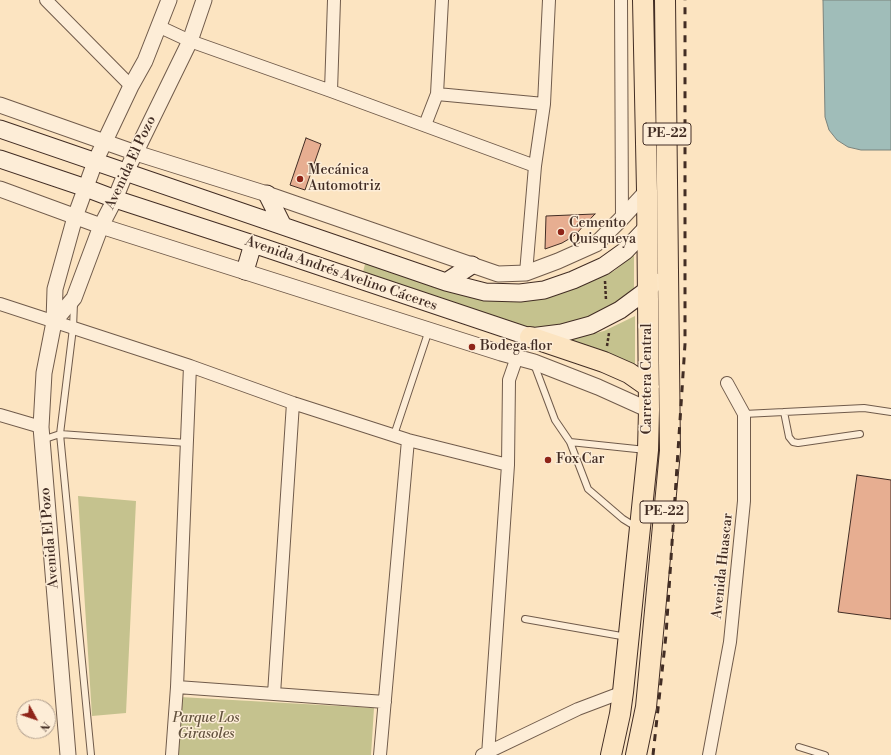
<!DOCTYPE html>
<html>
<head>
<meta charset="utf-8">
<style>
	body { margin:0 }
	#map { position:relative; width:891px; height:755px; overflow:hidden; background:#fce4c1; font-family:"Libre Bodoni",serif }
	canvas { display:block }
	.north { position:absolute; left:16px; top:699px; width:40px; height:40px; box-sizing:border-box; background:#fdedd7; border:1px solid #b2a08f; border-radius:50%; rotate:130deg; font-size:11px; font-weight:700; line-height:16px; text-align:center; color:#422d24 }
	.north::after { content:''; display:block; margin:auto; width:14px; height:18px; background:#8f2418; clip-path:polygon(50% 0,100% 100%,50% 72%,0 100%) }
</style>
</head>
<body>
<div id="map">
<canvas width="891" height="755"></canvas>
<div class="north">N</div>
</div>
<script>
const ctx = document.querySelector('canvas').getContext('2d');
ctx.lineJoin = 'round';
function fill(path, color) { ctx.fillStyle = color; ctx.fill(path, 'evenodd'); }
const poly = rows => new Path2D(rows.map(r => 'M' + r).join(''));
function strokePath(path, color, width, dash) { ctx.strokeStyle = color; ctx.lineWidth = width; ctx.lineCap = dash ? 'butt' : 'round'; ctx.setLineDash(dash || []); ctx.stroke(path); }
function label(font, color, halo, rows, align = 'center') {
  ctx.font = font + ' "Libre Bodoni",serif'; ctx.lineWidth = 3; ctx.setLineDash([]); ctx.textBaseline = 'middle'; ctx.strokeStyle = halo; ctx.fillStyle = color; for (const [text, x, y, turn = 0] of rows) {
    ctx.save(); ctx.translate(x, y); ctx.rotate((+turn || 0) * Math.PI / 180); ctx.textAlign = isNaN(turn) ? turn : align; if (halo) ctx.strokeText(text, 0, 0); ctx.fillText(text, 0, 0); ctx.restore();
  }
}
const green = poly([
	[634,255,634,292,586,323,547,329,523,328,363,272,365,264,370,262,477,297,571,287,614,271],
	[635,316,635,367,565,341,604,331],
	[78,496,136,501,126,713,92,716],
	[180,697,374,708,371,755,176,755]
]);
const water = poly([
	[823,0,891,0,891,150,861,150,848,147,837,140,829,130,825,117,823,0]
]);
const building = poly([
	[306,138,321,144,305,190,290,185,306,138],
	[595,214,574,236,562,243,545,249,546,216,595,214],
	[857,475,891,480,891,619,838,612,857,475]
]);
const path = poly([
	[605,281,606,300],
	[607,346,609,333]
]);
const service = poly([
	[74,303,73,328,60,434,91,755],
	[534,364,555,420,570,442,588,489,623,519,636,527],
	[784,412,789,437,793,442,798,443,860,434],
	[744,414,864,408,891,412],
	[394,435,429,330],
	[42,440,60,434,187,443],
	[570,442,646,450],
	[525,619,627,637],
	[799,747,825,755]
]);
const minor = poly([
	[46,0,131,86],
	[621,0,622,218],
	[160,27,190,41,331,91,535,166],
	[331,91,334,0],
	[437,94,544,104],
	[425,125,437,94,442,0],
	[526,273,535,166,544,104,549,0],
	[0,304,190,366,293,403,408,440,508,465],
	[0,415,41,427],
	[177,687,385,702],
	[274,694,293,403],
	[172,755,177,687,190,366],
	[380,755,408,440],
	[482,755,578,709,623,692],
	[488,755,508,465,509,380,517,357],
	[709,755,730,642,744,501,744,414,727,383]
]);
const tertiary = poly([
	[0,105,136,153,267,194,498,274,526,273,558,261,596,244,622,218,647,191],
	[0,189,101,226,501,353,534,362,598,387,649,410],
	[54,322,74,298,101,226,115,199,126,172,190,41,204,0],
	[68,755,41,427,44,373,54,322,55,289,75,217,95,162,131,86,145,61,169,0]
]);
const secondary = poly([
	[0,129,446,282,485,292,520,293,544,290,573,280,604,266,625,251,647,228],
	[0,159,86,188,115,199,253,244,530,337,562,333,591,325,620,310,647,290,655,282],
	[267,194,283,226],
	[245,271,253,244],
	[446,282,472,265]
]);
const trunk = poly([
	[530,337,604,362,629,373,649,387],
	[611,755,620,714,623,692,648,450,649,410,647,191,643,0],
	[636,755,646,707,670,451,665,0]
]);
const rail = poly([
	[653,755,666,635,685,344,685,0]
]);
const markers = [
	[300,179,4,"#8f2418"],
	[561,232,4,"#8f2418"],
	[472,347,4,"#8f2418"],
	[548,460,4,"#8f2418"]
];
const shields = [
	[667,134,48],
	[664,512,48]
];
const shieldNames = [
	["PE-22",667,134],
	["PE-22",664,512]
];
const streetNames = [
	["Avenida El Pozo",131,163,-65],
	["Avenida Andrés Avelino Cáceres",341,274,19],
	["Carretera Central",648,379,-90],
	["Avenida El Pozo",50,538,-95],
	["Avenida Huascar",723,566,-84]
];
const poiNames = [
	["Mecánica",308,171],
	["Automotriz",308,187],
	["Cemento",569,224],
	["Quisqueya",569,240],
	["Bodega flor",480,347],
	["Fox Car",556,460]
];
const parkNames = [
	["Parque Los",206,719],
	["Girasoles",206,735]
];
fill(green, '#c5c28e');
fill(water, '#a0bdb9');
strokePath(water, '#7a837d', 1);
fill(building, '#e7ae91');
strokePath(building, '#422d24', 1);
strokePath(service, '#705b4b', 8);
strokePath(minor, '#705b4b', 14);
strokePath(tertiary, '#705b4b', 17);
strokePath(secondary, '#422d24', 19);
strokePath(trunk, '#422d24', 22);
strokePath(path, '#422d24', 2.5, [3, 2]);
strokePath(service, '#fdedd7', 6);
strokePath(minor, '#fdedd7', 12);
strokePath(tertiary, '#fdedd7', 15);
strokePath(secondary, '#fdedd7', 17);
strokePath(trunk, '#fce4c1', 20);
strokePath(rail, '#422d24', 3, [7, 7]);
for (const [x, y, r, color] of markers) { const dot = new Path2D(); dot.arc(x, y, r, 0, 2 * Math.PI); ctx.fillStyle = color; ctx.fill(dot); strokePath(dot, '#fdedd7', 1.5); }
for (const [x, y, w] of shields) { const box = new Path2D(); box.roundRect(x - w / 2, y - 11, w, 22, 3); ctx.fillStyle = '#fdedd7'; ctx.fill(box); strokePath(box, '#422d24', 1); }
label('bold 13px', '#422d24', null, shieldNames);
label('14px', '#422d24', '#fdedd7', streetNames);
label('14px', '#422d24', '#fdedd7', poiNames, 'left');
label('italic 14px', '#63523e', '#fdedd7', parkNames);
</script>
</body>
</html>
